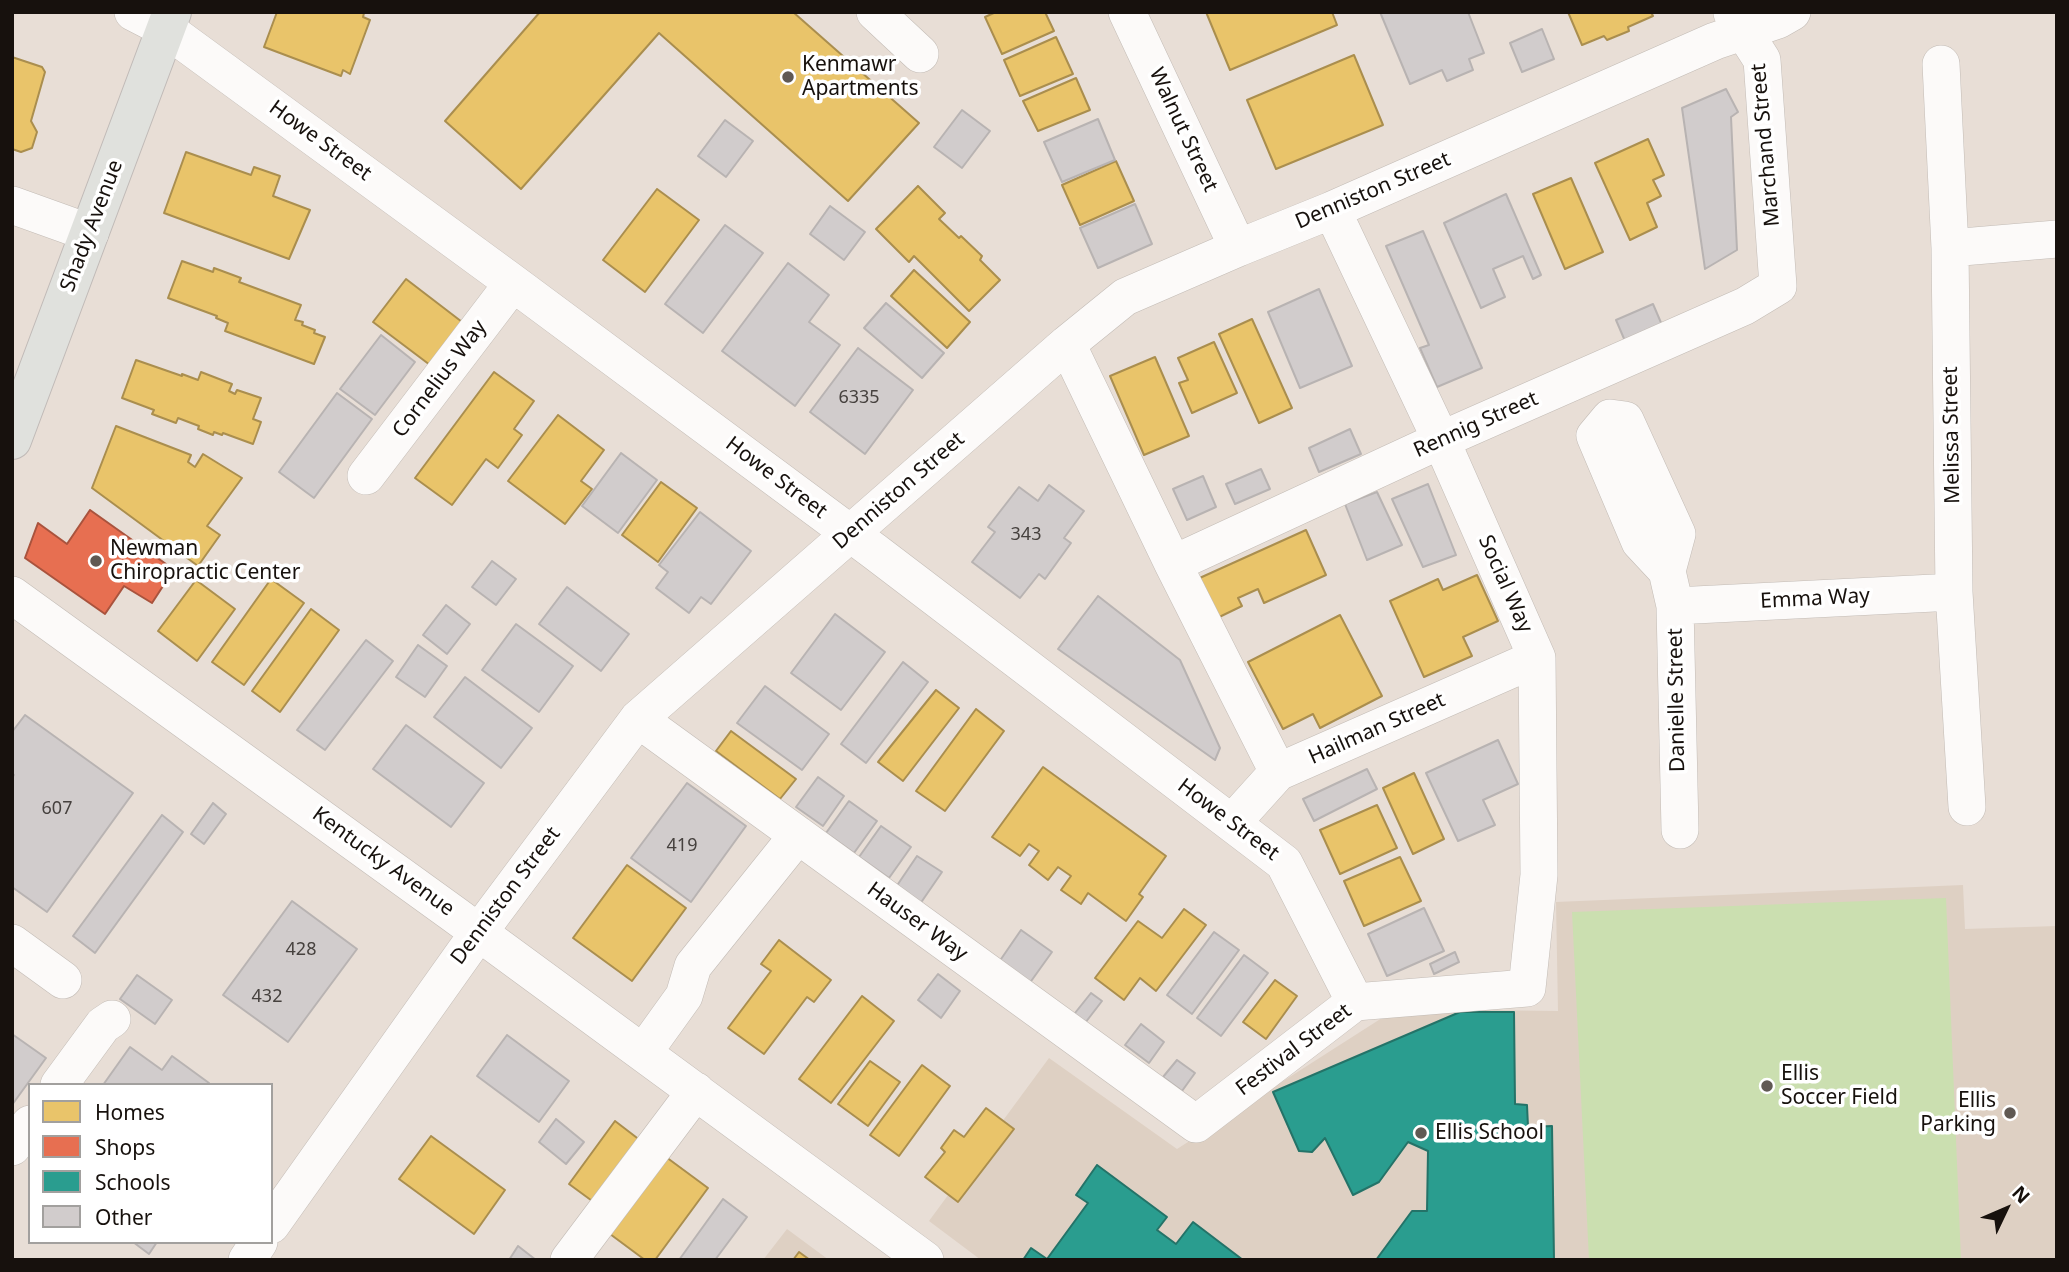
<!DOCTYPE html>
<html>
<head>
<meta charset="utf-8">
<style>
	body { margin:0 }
	#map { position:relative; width:2069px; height:1272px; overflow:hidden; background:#e8ded6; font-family:"Noto Sans",sans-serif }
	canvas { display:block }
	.frame { position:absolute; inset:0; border:14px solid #17110d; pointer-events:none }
	.legend { position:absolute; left:28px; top:1083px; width:245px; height:161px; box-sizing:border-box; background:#fff; border:2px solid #a2a09e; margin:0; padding:9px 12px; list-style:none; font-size:21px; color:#17110d }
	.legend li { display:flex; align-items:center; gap:14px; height:35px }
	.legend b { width:35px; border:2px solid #a2a09e }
	.north { position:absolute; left:1971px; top:1174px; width:70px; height:70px; -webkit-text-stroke:5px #fff; paint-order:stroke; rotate:46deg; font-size:19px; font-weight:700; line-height:28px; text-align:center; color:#17110d }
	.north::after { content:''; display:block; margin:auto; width:24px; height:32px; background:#17110d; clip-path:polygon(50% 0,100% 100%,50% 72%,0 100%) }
</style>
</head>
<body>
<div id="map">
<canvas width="2069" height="1272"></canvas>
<div class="frame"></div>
<ul class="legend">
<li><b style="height:19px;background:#e9c46a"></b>Homes</li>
<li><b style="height:19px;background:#e76f51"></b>Shops</li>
<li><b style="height:19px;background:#2a9d8f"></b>Schools</li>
<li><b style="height:19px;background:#d1cccc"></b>Other</li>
</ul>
<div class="north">N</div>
</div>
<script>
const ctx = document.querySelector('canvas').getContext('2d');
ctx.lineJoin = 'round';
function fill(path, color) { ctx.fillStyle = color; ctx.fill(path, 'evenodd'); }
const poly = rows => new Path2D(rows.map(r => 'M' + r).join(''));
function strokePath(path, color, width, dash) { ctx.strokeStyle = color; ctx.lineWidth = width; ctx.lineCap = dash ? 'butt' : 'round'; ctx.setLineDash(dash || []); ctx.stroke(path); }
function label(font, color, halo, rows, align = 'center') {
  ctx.font = font + ' "Noto Sans",sans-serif'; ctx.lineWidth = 7; ctx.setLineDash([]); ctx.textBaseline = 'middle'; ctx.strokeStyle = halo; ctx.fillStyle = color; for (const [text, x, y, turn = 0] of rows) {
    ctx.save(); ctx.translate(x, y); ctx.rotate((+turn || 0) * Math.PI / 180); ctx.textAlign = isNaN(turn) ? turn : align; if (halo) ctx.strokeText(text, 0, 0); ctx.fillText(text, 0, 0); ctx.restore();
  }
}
const education = poly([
	[1963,885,1965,929,2057,926,2057,1260,981,1260,929,1221,1049,1058,1177,1149,1396,1009,1558,1011,1556,902],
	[787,1229,829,1260,763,1260]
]);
const green = poly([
	[1946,898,1961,1260,1589,1260,1572,912]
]);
const homes = poly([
	[277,12,364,13,363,17,370,20,350,74,343,70,341,76,264,47,277,12],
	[540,12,793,12,919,123,848,201,659,33,521,189,445,121,540,12],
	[996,12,1045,12,1054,31,1002,54,985,17,996,12],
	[1206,12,1332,12,1337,25,1230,70,1206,12],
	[1568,12,1651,12,1653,16,1628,27,1629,31,1607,40,1604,36,1582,45,1568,12],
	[1056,37,1073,74,1020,96,1004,60,1056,37],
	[1354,55,1383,125,1276,169,1247,100,1354,55],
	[12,57,42,67,45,72,31,121,37,132,32,148,21,152,12,149,12,57],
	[1076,78,1090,110,1038,131,1023,101,1076,78],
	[1648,139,1664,175,1653,180,1661,196,1647,203,1657,227,1630,240,1595,163,1648,139],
	[186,152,251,175,254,167,280,176,273,196,310,210,289,259,164,213,186,152],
	[1116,161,1134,201,1080,225,1062,185,1116,161],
	[1571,178,1603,252,1565,269,1533,194,1571,178],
	[918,186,945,213,939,219,959,238,961,236,982,256,980,260,1000,280,969,311,914,256,909,262,876,229,918,186],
	[657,189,699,220,645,292,603,260,657,189],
	[182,261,213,272,214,268,241,278,239,282,301,305,295,320,303,322,302,325,315,330,314,333,325,337,314,364,225,331,228,323,216,318,217,316,168,298,182,261],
	[914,270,970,322,947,348,891,296,914,270],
	[406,279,466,325,434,368,373,322,406,279],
	[1252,319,1292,408,1259,423,1219,334,1252,319],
	[1214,342,1237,393,1192,413,1179,383,1188,380,1178,358,1214,342],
	[1155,357,1189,436,1144,455,1110,376,1155,357],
	[136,360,182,376,182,374,198,380,201,372,232,384,229,391,235,394,237,390,261,398,253,419,261,422,253,444,223,433,222,435,214,432,213,435,198,429,199,426,178,418,176,423,152,414,154,410,122,398,136,360],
	[494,372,534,401,514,429,522,435,498,468,486,459,452,505,415,478,494,372],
	[558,415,604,450,581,481,592,489,565,524,508,481,558,415],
	[116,426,191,455,188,462,195,467,203,454,242,478,207,526,220,535,198,566,92,488,116,426],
	[661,482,697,508,658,562,622,535,661,482],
	[1306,530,1326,575,1264,603,1258,589,1238,598,1242,606,1211,621,1193,581,1306,530],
	[1477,575,1498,621,1463,637,1472,656,1424,677,1390,601,1438,579,1443,590,1477,575],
	[271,579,304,603,244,685,212,662,271,579],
	[196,580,235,609,197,661,158,631,196,580],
	[311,609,339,630,280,712,252,691,311,609],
	[1340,615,1382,696,1320,728,1313,714,1283,729,1248,662,1340,615],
	[936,690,959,708,903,781,878,762,936,690],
	[976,709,1004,731,945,811,916,791,976,709],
	[731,731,796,779,780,799,716,751,731,731],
	[1043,767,1166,856,1139,894,1143,897,1126,921,1088,893,1081,904,1061,890,1071,876,1058,867,1048,880,1029,865,1039,851,1029,844,1020,856,992,837,1043,767],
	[1414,773,1444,839,1413,854,1383,788,1414,773],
	[1377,805,1397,848,1340,874,1320,830,1377,805],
	[1400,857,1421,901,1364,926,1344,881,1400,857],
	[627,865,686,908,632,981,573,938,627,865],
	[1184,909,1206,925,1156,991,1140,978,1124,1000,1095,978,1138,921,1162,938,1184,909],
	[779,940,831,980,814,1002,807,997,764,1054,728,1028,771,971,761,964,779,940],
	[1275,980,1297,996,1266,1039,1243,1022,1275,980],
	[862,996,894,1021,831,1103,799,1079,862,996],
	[870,1061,900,1082,868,1126,838,1104,870,1061],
	[922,1065,950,1086,899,1156,870,1135,922,1065],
	[986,1108,1014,1129,958,1202,925,1177,945,1152,941,1148,954,1130,964,1137,986,1108],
	[615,1121,645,1144,599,1206,569,1184,615,1121],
	[431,1136,505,1190,474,1234,399,1179,431,1136],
	[666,1157,708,1188,655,1260,645,1260,610,1234,666,1157],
	[799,1252,810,1260,793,1260,799,1252]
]);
const shops = poly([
	[90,510,166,564,157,577,165,583,152,603,124,586,105,614,25,558,38,523,67,544,90,510]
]);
const schools = poly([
	[1460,1012,1514,1012,1515,1104,1527,1105,1528,1127,1552,1126,1554,1260,1376,1260,1412,1211,1427,1211,1428,1151,1408,1142,1379,1182,1353,1195,1325,1138,1312,1152,1299,1151,1273,1092,1460,1012],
	[1097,1165,1167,1217,1157,1230,1176,1244,1193,1222,1243,1260,1023,1260,1031,1248,1047,1259,1088,1203,1076,1195,1097,1165]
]);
const building = poly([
	[1380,12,1468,12,1484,53,1469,59,1473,70,1447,81,1442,70,1410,84,1380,12],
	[1542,29,1554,59,1522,72,1510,43,1542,29],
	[1726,89,1738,112,1731,117,1737,250,1705,269,1682,108,1726,89],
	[962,110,990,131,962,168,934,147,962,110],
	[1098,119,1115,160,1062,182,1044,142,1098,119],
	[725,120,753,141,726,177,698,156,725,120],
	[1506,194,1541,275,1533,279,1523,256,1493,269,1505,297,1481,308,1444,223,1506,194],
	[1135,204,1152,244,1098,268,1080,228,1135,204],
	[830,206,865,232,844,260,810,234,830,206],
	[725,225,763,253,703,333,665,304,725,225],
	[1423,231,1482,368,1437,387,1420,348,1429,345,1386,246,1423,231],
	[788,263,829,295,809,322,840,345,795,406,722,351,788,263],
	[1319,289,1352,366,1300,388,1268,312,1319,289],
	[886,303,944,353,922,378,864,328,886,303],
	[1653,304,1662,325,1625,341,1616,320,1653,304],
	[381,335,415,362,375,415,340,389,381,335],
	[858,348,913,390,865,454,810,412,858,348],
	[337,393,372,419,314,498,279,472,337,393],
	[1350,429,1361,454,1319,472,1309,448,1350,429],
	[621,453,657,480,618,533,582,506,621,453],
	[1261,469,1270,489,1235,504,1226,484,1261,469],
	[1203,476,1216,507,1187,520,1173,489,1203,476],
	[1428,484,1456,555,1423,567,1392,499,1428,484],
	[1049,485,1084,511,1064,538,1071,543,1045,579,1039,574,1020,598,972,562,995,532,988,527,1019,487,1038,501,1049,485],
	[1377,492,1402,545,1367,560,1345,504,1377,492],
	[700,512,751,551,711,604,701,597,689,613,656,588,668,572,659,565,700,512],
	[492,561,516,579,496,605,472,587,492,561],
	[567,587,629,634,601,671,539,624,567,587],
	[1098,596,1180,660,1220,748,1215,760,1058,649,1098,596],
	[446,605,470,624,447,654,423,635,446,605],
	[835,614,885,652,841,710,791,673,835,614],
	[516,624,573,666,539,712,482,670,516,624],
	[366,640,393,661,325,750,297,730,366,640],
	[418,645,447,666,425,697,396,677,418,645],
	[903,662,928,682,866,763,841,744,903,662],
	[465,677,532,728,501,768,434,717,465,677],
	[765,686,829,734,802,770,737,723,765,686],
	[25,715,133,793,47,912,12,887,12,778,14,775,12,773,12,732,25,715],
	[406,725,484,783,451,827,373,769,406,725],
	[1498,740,1518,784,1483,800,1495,825,1458,841,1426,773,1498,740],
	[1367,769,1377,789,1314,821,1303,799,1367,769],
	[818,777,844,796,823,826,796,807,818,777],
	[687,783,746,826,691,902,631,858,687,783],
	[849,801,877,821,854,853,826,833,849,801],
	[213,803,226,814,204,844,191,834,213,803],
	[162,815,183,832,95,953,73,936,162,815],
	[881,826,911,847,889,878,859,857,881,826],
	[917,856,942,872,920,904,896,887,917,856],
	[292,901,357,949,288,1042,223,995,292,901],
	[1424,908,1444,951,1387,976,1368,934,1424,908],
	[1021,930,1052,952,1029,984,999,962,1021,930],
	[1214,932,1239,950,1192,1014,1167,995,1214,932],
	[1455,952,1459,962,1434,974,1430,964,1455,952],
	[1244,955,1268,973,1221,1036,1197,1018,1244,955],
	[938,974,960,991,941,1018,918,1000,938,974],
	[137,975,172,1000,155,1024,120,999,137,975],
	[1091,993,1102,1001,1082,1027,1071,1018,1091,993],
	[1141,1024,1164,1042,1149,1063,1125,1045,1141,1024],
	[12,1034,46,1058,12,1105,12,1034],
	[507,1035,569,1081,539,1122,477,1076,507,1035],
	[130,1047,162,1070,172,1056,209,1083,208,1085,103,1085,130,1047],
	[1177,1060,1195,1073,1182,1091,1163,1077,1177,1060],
	[556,1119,584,1142,566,1164,539,1142,556,1119],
	[723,1199,747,1217,715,1260,679,1260,723,1199],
	[133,1242,157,1242,149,1254,133,1242],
	[518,1246,536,1260,509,1260,518,1246]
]);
const minor = poly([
	[133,12,166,29,513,283,874,551,1284,863,1355,1002],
	[875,12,920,54],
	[1127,12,1238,248],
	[1941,64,1950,248,1954,592,1967,807],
	[12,205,90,233],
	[1950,248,2057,239],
	[1067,344,1173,564,1278,772],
	[366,476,513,283],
	[1173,564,1441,440,1745,306,1778,286,1762,60,1732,13],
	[1667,571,1640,542,1595,436,1610,418,1625,420,1677,534,1667,571,1675,606,1680,830],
	[12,595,455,915,925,1260],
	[1675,606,1954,592],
	[638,719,1196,1124,1355,1002,1527,988,1539,875,1537,658,1441,440,1332,210],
	[1232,823,1278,772,1537,658],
	[12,943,63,980],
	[643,1053,684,996,693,966,798,835],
	[59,1085,103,1025,112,1019],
	[12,1147,30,1124],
	[271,1225,479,932,638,719,1067,344,1125,297,1238,248,1332,210,1715,41,1778,20,1792,12],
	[247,1260,259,1242],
	[569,1260,696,1091]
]);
const major = poly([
	[12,440,172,12]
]);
const markers = [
	[788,77,7,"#605953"],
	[96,561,7,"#605953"],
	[1767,1086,7,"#605953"],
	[2010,1113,7,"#605953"],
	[1421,1133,7,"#605953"]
];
const numberNames = [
	["6335",859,398],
	["343",1026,535],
	["607",57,809],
	["419",682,846],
	["428",301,950],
	["432",267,997]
];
const poiNames = [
	["Kenmawr",802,65],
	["Apartments",802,89],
	["Newman",110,549],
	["Chiropractic Center",110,573],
	["Ellis",1781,1074],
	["Soccer Field",1781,1098],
	["Ellis",1996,1101,"right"],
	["Parking",1996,1125,"right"],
	["Ellis School",1435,1133]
];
const streetNames = [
	["Walnut Street",1183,130,65],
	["Howe Street",320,141,36],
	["Marchand Street",1766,145,-95],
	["Denniston Street",1373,191,-23],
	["Shady Avenue",92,226,-69],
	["Cornelius Way",440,379,-53],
	["Rennig Street",1476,425,-24],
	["Melissa Street",1952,435,-91],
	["Howe Street",776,478,37],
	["Denniston Street",899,491,-41],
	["Social Way",1505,584,66],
	["Emma Way",1815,599,-3],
	["Danielle Street",1677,700,-91],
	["Hailman Street",1377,729,-24],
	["Howe Street",1228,820,37],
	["Kentucky Avenue",383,862,36],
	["Denniston Street",506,896,-53],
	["Hauser Way",917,922,36],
	["Festival Street",1294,1050,-37]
];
fill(education, '#ded0c3');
fill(green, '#cbdfb0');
fill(homes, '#e9c46a');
strokePath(homes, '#aa8e4e', 2);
fill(shops, '#e76f51');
strokePath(shops, '#a9533d', 2);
fill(schools, '#2a9d8f');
strokePath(schools, '#247368', 2);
fill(building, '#d1cccc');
strokePath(building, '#b8b3b2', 2);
strokePath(minor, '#c2bbb5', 38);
strokePath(major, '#c0bab7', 40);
strokePath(minor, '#fcfaf9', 37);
strokePath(major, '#e0e1dd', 38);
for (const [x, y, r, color] of markers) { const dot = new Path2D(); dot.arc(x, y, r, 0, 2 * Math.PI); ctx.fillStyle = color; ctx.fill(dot); strokePath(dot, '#fff', 2.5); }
label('18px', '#46413e', null, numberNames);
label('21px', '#17110d', '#fff', poiNames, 'left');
label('21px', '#17110d', '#fff', streetNames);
</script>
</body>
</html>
